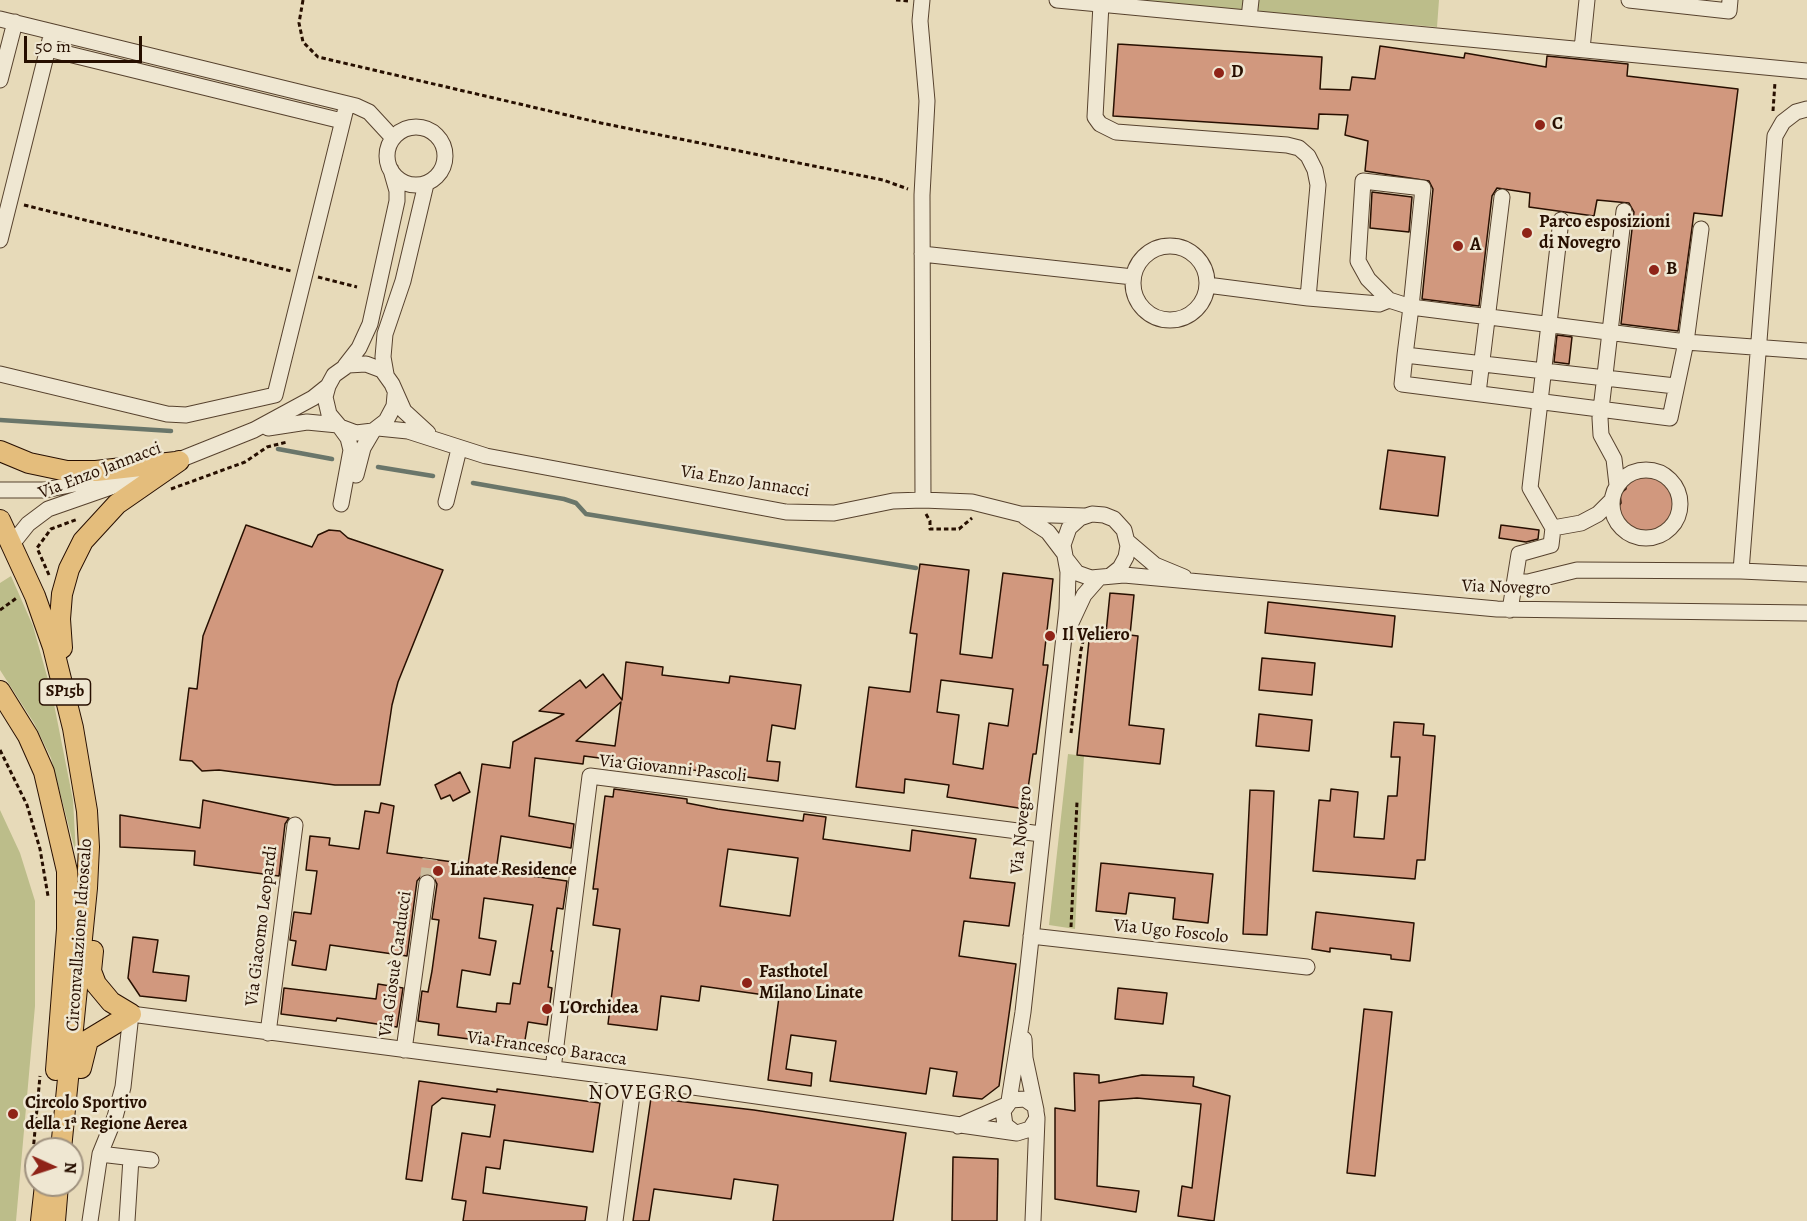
<!DOCTYPE html>
<html>
<head>
<meta charset="utf-8">
<style>
	body { margin:0 }
	#map { position:relative; width:1807px; height:1221px; overflow:hidden; background:#e7dab9; font-family:Alegreya,serif }
	canvas { display:block }
	.north { position:absolute; left:24px; top:1137px; width:60px; height:60px; box-sizing:border-box; background:#efe7d2; border:2px solid #9f917e; border-radius:50%; rotate:93deg; font-size:16px; font-weight:700; line-height:24px; text-align:center; color:#270f00 }
	.north::after { content:''; display:block; margin:auto; width:21px; height:27px; background:#8f2418; clip-path:polygon(50% 0,100% 100%,50% 72%,0 100%) }
	.scale { position:absolute; left:24px; top:36px; width:118px; height:27px; box-sizing:border-box; border:3px solid #270f00; border-top:0; padding-left:8px; font-size:18px; line-height:21px; white-space:nowrap; color:#270f00; -webkit-text-stroke:4px #efe7d2; paint-order:stroke }
</style>
</head>
<body>
<div id="map">
<canvas width="1807" height="1221"></canvas>
<div class="north">N</div>
<div class="scale">50 m</div>
</div>
<script>
const ctx = document.querySelector('canvas').getContext('2d');
ctx.lineJoin = 'round';
function fill(path, color) { ctx.fillStyle = color; ctx.fill(path, 'evenodd'); }
const poly = rows => new Path2D(rows.map(r => 'M' + r).join(''));
function strokePath(path, color, width, dash) { ctx.strokeStyle = color; ctx.lineWidth = width; ctx.lineCap = dash ? 'butt' : 'round'; ctx.setLineDash(dash || []); ctx.stroke(path); }
function label(font, color, halo, rows, align = 'center') {
  ctx.font = font + ' Alegreya,serif'; ctx.lineWidth = 5; ctx.setLineDash([]); ctx.textBaseline = 'middle'; ctx.strokeStyle = halo; ctx.fillStyle = color; for (const [text, x, y, turn = 0] of rows) {
    ctx.save(); ctx.translate(x, y); ctx.rotate((+turn || 0) * Math.PI / 180); ctx.textAlign = isNaN(turn) ? turn : align; if (halo) ctx.strokeText(text, 0, 0); ctx.fillText(text, 0, 0); ctx.restore();
  }
}
const green = poly([
	[1122,0,1439,0,1437,27],
	[11,576,33,626,52,694,73,800,76,854,51,758,34,723,0,670,0,583],
	[1068,754,1084,756,1075,929,1049,925],
	[0,810,20,853,35,901,35,1006,16,1221,0,1221]
]);
const stream = poly([
	[0,420,171,431],
	[278,449,332,459],
	[378,467,433,476],
	[473,483,564,499,576,503,586,514,916,568]
]);
const building = poly([
	[1118,44,1322,57,1320,89,1350,90,1352,77,1375,79,1380,46,1464,58,1465,53,1546,67,1547,56,1628,64,1627,76,1738,89,1722,216,1694,213,1678,331,1621,324,1634,212,1629,203,1597,200,1594,216,1529,207,1530,193,1497,188,1492,196,1479,306,1422,299,1433,189,1429,181,1365,171,1368,141,1345,135,1348,115,1319,114,1318,129,1113,116,1118,44],
	[1372,192,1412,197,1409,232,1370,228,1372,192],
	[1557,335,1572,337,1569,364,1554,362,1557,335],
	[1388,450,1445,457,1438,516,1380,509,1388,450],
	[1647,473,1657,474,1672,486,1677,505,1669,525,1661,531,1640,534,1622,523,1617,509,1621,503,1620,494,1626,489,1626,480,1638,474,1647,473],
	[246,525,312,547,318,535,329,530,340,531,348,538,443,570,398,682,392,705,380,785,335,785,219,770,202,771,192,761,180,760,189,688,197,689,203,636,246,525],
	[1501,525,1539,530,1538,539,1526,542,1499,538,1501,525],
	[920,564,969,570,960,654,992,658,1003,573,1053,579,1043,665,1048,665,1036,754,1033,754,1025,809,947,797,949,785,905,779,904,793,856,787,869,687,910,692,917,634,910,633,920,564],
	[941,680,1013,689,1008,726,989,723,983,769,953,764,959,715,937,712,941,680],
	[1110,593,1134,595,1130,635,1138,636,1129,725,1164,729,1160,764,1077,755,1090,631,1106,633,1110,593],
	[1268,602,1395,616,1392,647,1265,633,1268,602],
	[1262,658,1315,663,1312,695,1259,690,1262,658],
	[626,662,663,667,662,675,729,683,730,676,801,685,795,729,772,725,767,761,780,762,778,781,584,756,583,764,535,758,529,816,574,824,571,848,501,836,496,871,567,881,563,909,557,908,551,951,553,951,548,987,552,988,547,1025,528,1022,524,1046,438,1035,439,1024,418,1021,422,991,428,992,432,971,439,920,432,919,437,884,433,876,429,873,423,874,417,881,407,956,330,945,326,970,292,965,296,941,290,940,294,912,311,914,317,871,306,870,310,836,330,838,329,845,359,849,365,811,379,813,381,803,394,806,387,853,468,864,482,764,510,768,513,742,564,714,539,711,580,680,586,688,603,674,622,700,626,662],
	[621,702,615,746,576,741,621,702],
	[484,898,533,905,520,984,513,983,510,1004,497,1003,496,1012,457,1007,462,970,490,975,496,941,479,938,484,898],
	[1259,714,1312,720,1309,751,1256,746,1259,714],
	[1394,722,1424,724,1423,735,1435,736,1425,860,1417,860,1415,879,1313,871,1319,800,1330,801,1331,789,1358,792,1354,837,1384,839,1388,796,1397,796,1400,757,1391,757,1394,722],
	[460,772,470,792,453,801,450,795,441,799,435,785,460,772],
	[614,789,687,799,687,803,718,809,803,821,804,814,826,817,823,839,910,851,912,830,976,839,970,878,1015,883,1009,926,964,921,959,956,1016,964,999,1086,982,1099,953,1096,957,1072,930,1068,926,1094,830,1081,836,1041,791,1035,786,1069,812,1073,811,1086,768,1080,779,997,701,986,699,1001,661,996,657,1030,608,1024,620,929,593,925,598,889,593,889,605,796,613,797,614,789],
	[728,849,798,858,790,916,720,906,728,849],
	[1250,790,1274,791,1267,935,1243,934,1250,790],
	[203,800,289,818,285,824,279,876,194,865,195,851,120,847,120,815,200,828,203,800],
	[1101,863,1213,874,1208,923,1173,919,1175,898,1129,893,1126,914,1096,911,1101,863],
	[1316,912,1414,923,1410,961,1391,959,1391,955,1330,948,1330,952,1312,949,1316,912],
	[133,937,158,940,153,972,189,976,186,1001,140,996,128,978,133,937],
	[378,984,403,988,397,1027,337,1018,336,1021,281,1014,284,988,376,999,378,984],
	[1118,988,1167,993,1163,1024,1115,1019,1118,988],
	[1364,1009,1392,1012,1375,1176,1347,1173,1364,1009],
	[1074,1073,1099,1075,1099,1083,1142,1075,1194,1077,1193,1086,1230,1096,1214,1221,1178,1216,1182,1186,1192,1188,1201,1104,1137,1098,1099,1101,1097,1186,1139,1191,1136,1212,1055,1199,1055,1108,1075,1111,1074,1073],
	[419,1081,497,1092,497,1089,600,1103,593,1152,504,1140,500,1169,486,1167,483,1193,587,1207,585,1221,463,1221,466,1201,452,1199,462,1133,490,1137,495,1105,442,1098,432,1106,422,1181,406,1179,419,1081],
	[651,1098,754,1110,906,1133,893,1221,773,1221,778,1185,734,1179,731,1199,654,1189,649,1221,633,1221,651,1098],
	[953,1157,998,1159,997,1221,952,1221,953,1157]
]);
const minorTunnel = poly([
	[427,883,430,859]
]);
const path = poly([
	[303,0,299,23,303,42,318,57,601,123,883,180,908,189],
	[896,0,909,1],
	[1773,111,1775,82],
	[24,205,291,271],
	[318,277,357,287],
	[171,489,245,462,267,447,287,442],
	[926,514,930,521,930,529,959,529,972,518],
	[49,575,37,548,51,529,78,519],
	[0,610,18,597],
	[1071,733,1081,650,1086,629],
	[0,750,27,805,40,849,48,896],
	[1071,927,1077,802],
	[31,1174,40,1076]
]);
const minor = poly([
	[922,0,920,21,927,101,922,195,923,500],
	[1057,0,1807,71],
	[1629,0,1729,11,1730,0],
	[1101,4,1095,117,1100,124,1116,132,1287,145,1299,148,1308,156,1315,170,1318,185,1308,298],
	[1249,18,1251,0],
	[0,19,356,106,369,112,393,138],
	[48,49,342,121],
	[1582,49,1587,0],
	[0,80,15,22],
	[1807,109,1796,112,1783,122,1775,136,1741,571,1807,574],
	'387 156a29 29 0 1 1 58 0a29 29 0 1 1-58 0Z',
	[0,240,50,40],
	'1133 283a37 37 0 1 1 74 0a37 37 0 1 1-74 0Z',
	[922,254,1133,277],
	[1207,285,1308,298,1379,304,1389,300],
	[1405,355,1402,384,1670,418,1686,342,1701,229],
	[345,366,359,348,370,324,397,201,397,191,391,170],
	[0,374,167,414,186,415,275,395,347,104],
	[386,374,383,357,385,334,403,281,426,184],
	[328,386,325,397,329,414,340,427,356,433,373,431,386,421,394,406,395,395],
	[1675,386,1405,355,1411,307,1423,188,1363,181,1358,261,1368,279,1389,300,1411,307,1686,342,1807,351],
	[1478,393,1502,197],
	[340,427,348,438,351,450,341,504],
	[268,428,307,422,338,425],
	[378,428,408,431,486,456,786,512,834,513,893,501,923,500,972,502,1020,514,1084,516],
	'1612 504a34 34 0 1 1 68 0a34 34 0 1 1-68 0Z',
	[356,475,363,448,373,431],
	[1617,485,1614,459,1601,435,1600,418,1624,211],
	[0,490,45,490,109,477],
	[446,502,459,449],
	[1025,517,1048,532,1064,553],
	[1553,528,1581,523,1598,514,1612,500],
	[1128,542,1155,565,1184,577],
	[12,544,28,524,48,509,114,486,254,430,313,398,328,386,334,375,348,365,366,364,382,370,392,384,404,411,428,433],
	[1066,559,1077,573,1091,578,1124,575,1497,609,1807,613],
	[1515,582,1528,582,1577,570,1741,571],
	[1510,610,1519,554,1551,545,1553,528,1530,488,1561,220],
	[1070,625,1084,595,1098,579],
	[1031,936,1307,967],
	[268,1033,295,825],
	[1024,1039,1025,1058,1036,1110],
	[404,1050,427,883],
	[553,1069,590,776,1041,834],
	[1009,1101,1023,1012,1067,609,1068,572,1063,545,1069,528,1080,518,1092,514,1104,515,1114,519,1124,530,1128,546,1126,557,1120,568,1110,576],
	[958,1126,1006,1105],
	[100,1154,151,1160],
	[90,1221,100,1154,115,1117,123,1087,131,1014,686,1086,1017,1133,1030,1129,1037,1118,1035,1106,1025,1099,1011,1100,1003,1111,1005,1125,1014,1132],
	[127,1221,131,1158],
	[615,1221,634,1080],
	[1033,1221,1037,1119]
]);
const major = poly([
	[0,451,29,463,67,471,96,471,176,462],
	[0,520,35,596,53,647,73,728,87,811,89,847,87,888,61,1149],
	[62,648,60,619,62,594,69,569,83,541,117,504,179,461],
	[0,691,28,736,44,772,67,871,67,929,56,1070],
	[81,1068,88,1040,131,1014,111,1002,96,984,91,971,93,951],
	[41,1221,45,1185],
	[55,1221,58,1185]
]);
const markers = [
	[1219,73,6,"#8f2418"],
	[1540,125,6,"#8f2418"],
	[1527,233,6,"#8f2418"],
	[1458,246,6,"#8f2418"],
	[1654,270,6,"#8f2418"],
	[1050,636,6,"#8f2418"],
	[438,871,6,"#8f2418"],
	[747,983,6,"#8f2418"],
	[547,1009,6,"#8f2418"],
	[13,1114,6,"#8f2418"]
];
const shields = [
	[65,692,51]
];
const shieldNames = [
	["SP15b",65,692]
];
const poiNames = [
	["D",1231,73],
	["C",1552,125],
	["Parco esposizioni",1539,223],
	["di Novegro",1539,244],
	["A",1470,246],
	["B",1666,270],
	["Il Veliero",1062,636],
	["Linate Residence",450,871],
	["Fasthotel",759,973],
	["Milano Linate",759,994],
	["L'Orchidea",559,1009],
	["Circolo Sportivo",25,1104],
	["della 1ª Regione Aerea",25,1125]
];
const streetNames = [
	["Via Enzo Jannacci",100,471,-21],
	["Via Enzo Jannacci",745,482,9],
	["Via Novegro",1506,588,2],
	["Via Giovanni Pascoli",673,769,6],
	["Via Novegro",1022,830,-84],
	["Via Giacomo Leopardi",262,926,-83],
	["Via Ugo Foscolo",1171,932,6],
	["Circonvallazione Idroscalo",80,935,-86],
	["Via Giosuè Carducci",396,964,-82],
	["Via Francesco Baracca",547,1049,8]
];
const quarterNames = [
	["NOVEGRO",641,1094]
];
fill(green, '#bcbd8a');
strokePath(stream, '#6a766a', 4.5);
fill(building, '#d1987e');
strokePath(building, '#270f00', 1.5);
strokePath(minorTunnel, '#cabc9d', 15, [15, 8]);
strokePath(minor, '#57422e', 17);
strokePath(major, '#270f00', 22);
strokePath(path, '#270f00', 3, [4.5, 3]);
strokePath(minor, '#efe7d2', 15);
strokePath(major, '#e4bd7c', 20);
for (const [x, y, r, color] of markers) { const dot = new Path2D(); dot.arc(x, y, r, 0, 2 * Math.PI); ctx.fillStyle = color; ctx.fill(dot); strokePath(dot, '#efe7d2', 2); }
for (const [x, y, w] of shields) { const box = new Path2D(); box.roundRect(x - w / 2, y - 13, w, 26, 4.5); ctx.fillStyle = '#efe7d2'; ctx.fill(box); strokePath(box, '#270f00', 1.5); }
label('bold 16px', '#270f00', null, shieldNames);
label('bold 18px', '#270f00', '#efe7d2', poiNames, 'left');
label('18px', '#270f00', '#efe7d2', streetNames);
ctx.letterSpacing = '1.5px';
label('21px', '#270f00', '#efe7d2', quarterNames);
ctx.letterSpacing = '0px';
</script>
</body>
</html>
